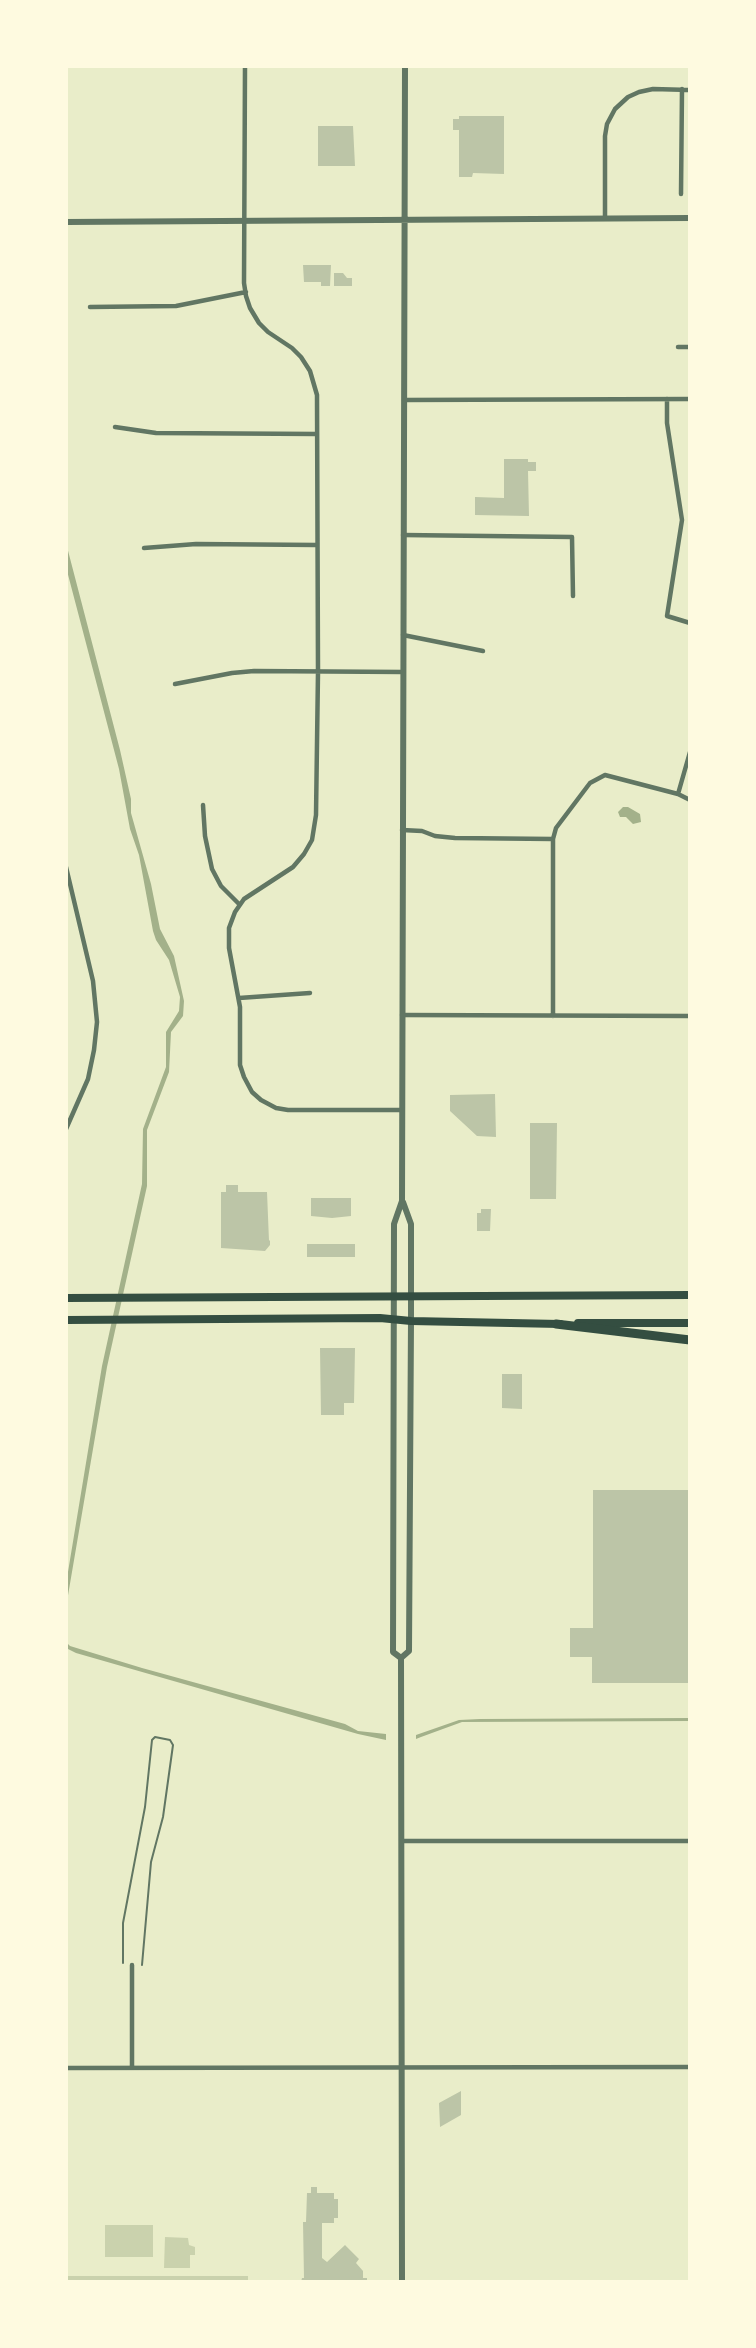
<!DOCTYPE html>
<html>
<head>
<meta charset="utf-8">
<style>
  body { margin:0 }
  #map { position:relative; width:756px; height:2348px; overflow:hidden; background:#e9edc9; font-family:"PT Sans",sans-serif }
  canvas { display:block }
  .frame { position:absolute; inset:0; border:68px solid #fefae0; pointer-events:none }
</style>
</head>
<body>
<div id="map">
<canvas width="756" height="2348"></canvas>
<div class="frame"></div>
</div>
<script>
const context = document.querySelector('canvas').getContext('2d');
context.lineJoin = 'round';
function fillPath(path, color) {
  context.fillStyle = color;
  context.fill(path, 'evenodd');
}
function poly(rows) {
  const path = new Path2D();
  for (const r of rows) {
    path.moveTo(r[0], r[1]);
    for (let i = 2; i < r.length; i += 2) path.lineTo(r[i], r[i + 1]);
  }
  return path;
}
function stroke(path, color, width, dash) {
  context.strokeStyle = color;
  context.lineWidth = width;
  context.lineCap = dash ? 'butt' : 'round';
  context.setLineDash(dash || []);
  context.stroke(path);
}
const green = poly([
  [105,2225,153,2225,153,2257,105,2257],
  [165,2237,188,2238,189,2245,195,2247,195,2255,190,2255,190,2268,164,2268],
  [66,2276,248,2276,248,2282,66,2282]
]);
const water = poly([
  [66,543,120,750,131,799,131,813,151,884,160,929,174,956,184,1001,183,1016,171,1032,169,1072,147,1130,147,1186,107,1367,66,1607,66,1584,102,1366,142,1184,143,1129,166,1067,166,1032,179,1011,180,997,169,960,156,940,153,931,139,855,130,829,119,769,66,567],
  [623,807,628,807,640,814,641,822,633,824,626,817,620,817,618,812],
  [66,1642,70,1646,142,1668,345,1724,358,1731,386,1734,386,1740,358,1734,76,1653,66,1648],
  [690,1718,690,1721,462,1722,421,1737,416,1739,416,1735,459,1720,480,1719]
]);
const building = poly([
  [459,116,504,116,504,174,473,173,472,177,459,177,459,130,453,130,453,119,459,119],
  [318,126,353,126,355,166,318,166],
  [303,265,331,265,330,286,321,286,321,282,304,282],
  [334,273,343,273,347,278,352,278,352,286,334,286],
  [504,459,528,459,528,462,536,462,536,471,528,471,529,516,475,515,475,497,504,498],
  [495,1094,496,1137,477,1136,450,1111,450,1095],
  [530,1123,557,1123,556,1199,530,1199],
  [226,1185,238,1185,238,1192,267,1192,269,1241,270,1240,270,1245,265,1251,221,1248,221,1192,226,1192],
  [311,1198,351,1198,351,1216,332,1218,311,1216],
  [481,1209,491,1209,490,1231,477,1231,477,1213,481,1213],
  [307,1244,355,1244,355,1257,307,1257],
  [320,1348,355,1348,354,1403,344,1403,344,1415,321,1415],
  [502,1374,522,1374,522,1409,502,1408],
  [593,1490,690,1490,690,1683,592,1683,592,1657,570,1657,570,1628,593,1628],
  [461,2091,461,2115,440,2127,439,2103],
  [311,2187,317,2187,317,2193,334,2193,334,2199,338,2199,338,2218,334,2218,334,2223,322,2223,322,2258,327,2262,345,2245,359,2259,356,2263,363,2271,363,2278,367,2278,367,2282,301,2282,302,2278,304,2278,303,2222,306,2222,307,2193,311,2193]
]);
const service = poly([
  [123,1963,123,1923,145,1807,152,1740,155,1737,170,1740,173,1745,163,1817,151,1862,142,1965]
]);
const minor = poly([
  [245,66,244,283,246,296,250,308,259,323,268,332,292,348,301,357,310,371,317,395,318,672,316,815,312,840,304,854,293,867,244,899,235,912,229,928,229,948,240,1007,240,1065,244,1077,252,1092,261,1100,276,1108,288,1110,402,1110],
  [681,194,682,89],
  [605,218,605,136,607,124,615,109,628,97,639,92,653,89,690,90],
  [90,307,176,306,246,292],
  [678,347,690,347],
  [667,399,667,423,682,520,667,616,690,623],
  [404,400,690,399],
  [115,427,156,433,317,434],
  [403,535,572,537,573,596],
  [144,548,196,544,317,545],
  [403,635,483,651],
  [175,684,232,673,254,671,403,672],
  [678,794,690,800],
  [203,805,205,836,212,869,221,886,240,905],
  [402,830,422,831,435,836,455,838,553,839,556,828,590,783,605,775,678,794,690,752],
  [553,839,553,1016],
  [66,867,93,981,97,1022,94,1050,88,1079,66,1129],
  [239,998,310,993],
  [402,1015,690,1016],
  [403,1841,690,1841],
  [132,2067,132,1965],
  [66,2068,690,2067]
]);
const tertiary = poly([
  [66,222,690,218],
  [401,1658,393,1652,394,1224,402,1201,405,66],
  [401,1658,402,2282],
  [401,1658,409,1651,411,1321,411,1224,403,1202]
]);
const primary = poly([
  [66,1298,690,1295],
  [66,1320,380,1318,411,1321,560,1324],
  [578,1323,690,1323]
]);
const motorway = poly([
  [556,1324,690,1340]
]);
fillPath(green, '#cad2ad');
fillPath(water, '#a3b18a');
fillPath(building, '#bcc5a7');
stroke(service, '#617663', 2);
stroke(minor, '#617663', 4.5);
stroke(tertiary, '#617663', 6);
stroke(primary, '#344e41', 8);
stroke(motorway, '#344e41', 9);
</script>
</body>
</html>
